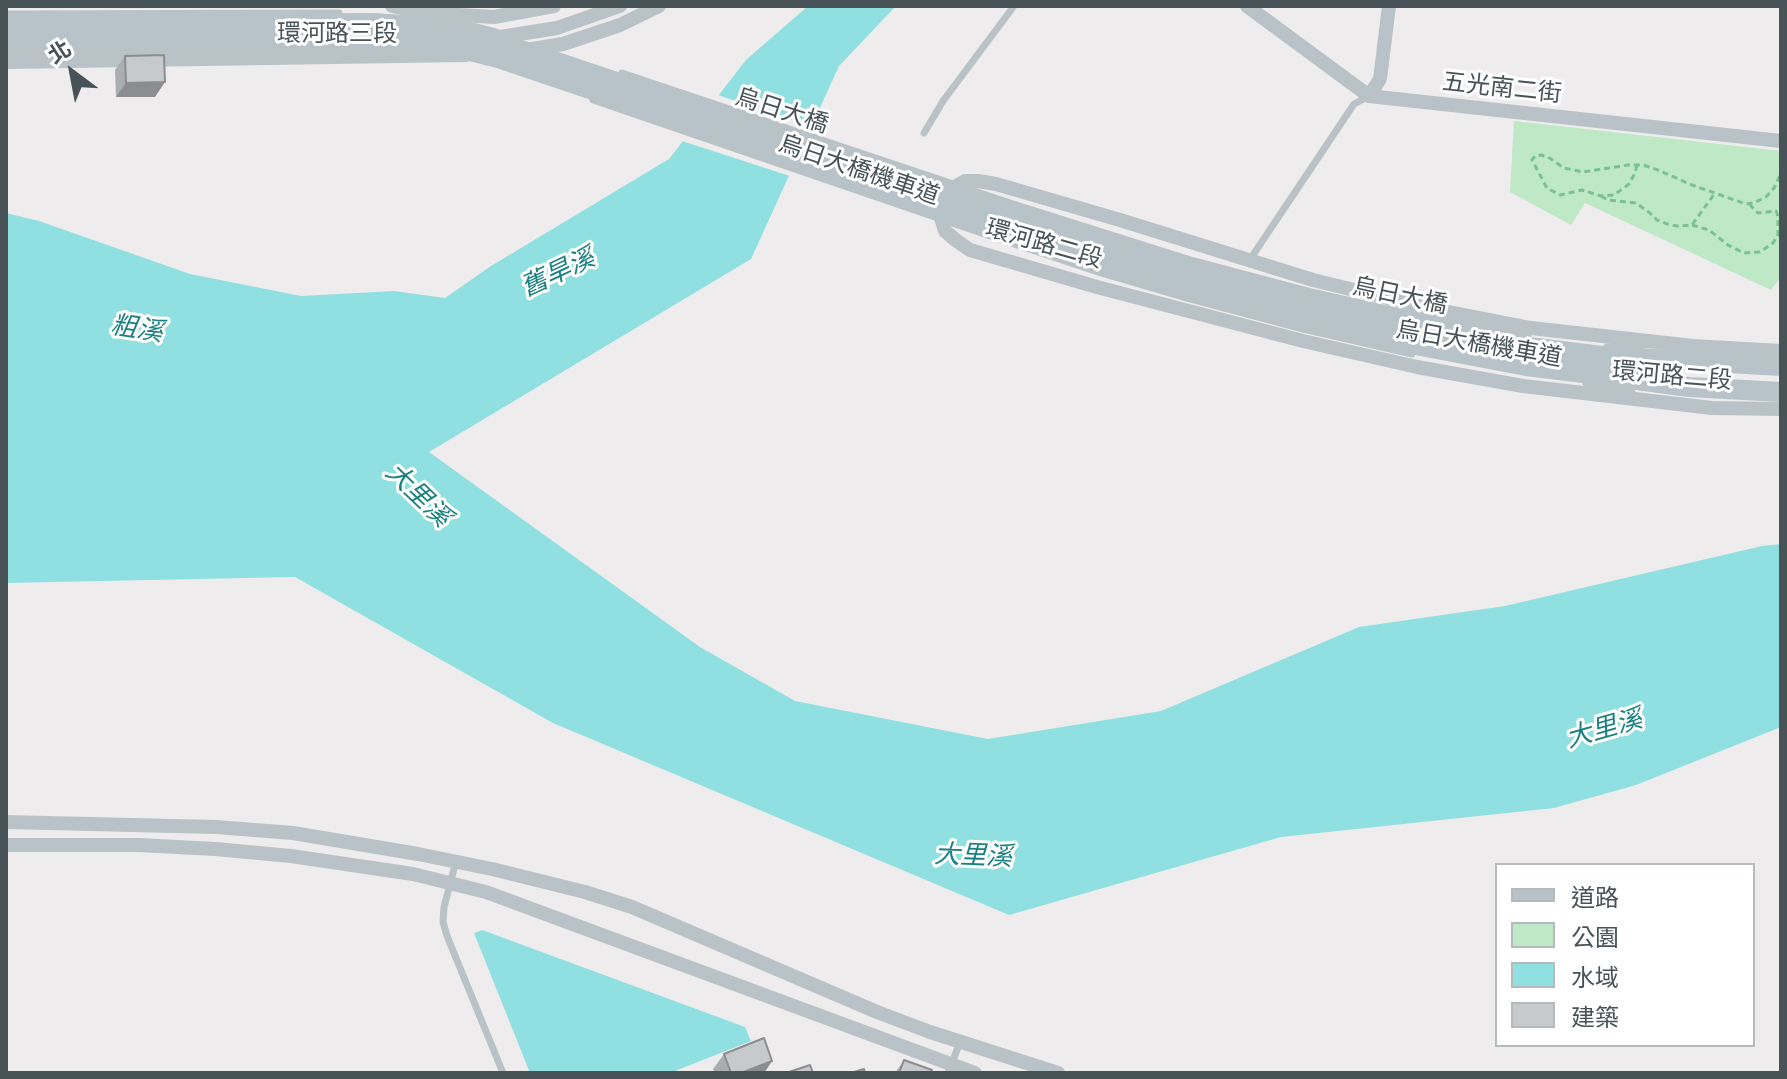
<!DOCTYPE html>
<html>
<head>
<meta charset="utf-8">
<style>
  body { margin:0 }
  #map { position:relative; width:1787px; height:1079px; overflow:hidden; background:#efeced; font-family:Inter,"Noto Sans TC",sans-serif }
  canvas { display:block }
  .frame { position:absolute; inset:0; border:8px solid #475357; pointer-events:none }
  .legend { position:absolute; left:1495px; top:863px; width:260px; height:184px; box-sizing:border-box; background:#fff; border:2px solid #b5babc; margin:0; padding:10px 14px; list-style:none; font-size:24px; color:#475357 }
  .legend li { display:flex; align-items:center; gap:16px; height:40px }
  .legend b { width:40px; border:2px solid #b5babc }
  .north { position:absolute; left:32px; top:32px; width:80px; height:80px; -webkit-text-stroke:6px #fff; paint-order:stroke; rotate:328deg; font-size:22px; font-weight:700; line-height:32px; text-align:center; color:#475357 }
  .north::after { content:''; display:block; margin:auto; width:28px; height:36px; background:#475357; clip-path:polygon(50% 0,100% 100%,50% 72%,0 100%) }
</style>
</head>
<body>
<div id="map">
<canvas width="1787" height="1079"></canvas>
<div class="frame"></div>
<ul class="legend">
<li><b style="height:10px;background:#b7c3c9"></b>道路</li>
<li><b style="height:22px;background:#bee8c6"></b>公園</li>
<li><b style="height:22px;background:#90e0e1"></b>水域</li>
<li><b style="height:22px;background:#c7cacd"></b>建築</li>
</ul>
<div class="north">北</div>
</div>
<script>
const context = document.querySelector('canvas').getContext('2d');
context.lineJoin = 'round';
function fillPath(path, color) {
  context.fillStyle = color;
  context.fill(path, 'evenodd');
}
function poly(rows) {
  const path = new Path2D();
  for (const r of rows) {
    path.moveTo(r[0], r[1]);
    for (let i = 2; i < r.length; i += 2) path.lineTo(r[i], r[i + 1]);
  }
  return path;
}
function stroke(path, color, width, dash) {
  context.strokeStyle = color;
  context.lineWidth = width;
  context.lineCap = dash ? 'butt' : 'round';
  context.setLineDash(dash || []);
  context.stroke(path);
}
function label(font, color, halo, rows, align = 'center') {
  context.font = font + ' Inter,"Noto Sans TC",sans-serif';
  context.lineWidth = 6;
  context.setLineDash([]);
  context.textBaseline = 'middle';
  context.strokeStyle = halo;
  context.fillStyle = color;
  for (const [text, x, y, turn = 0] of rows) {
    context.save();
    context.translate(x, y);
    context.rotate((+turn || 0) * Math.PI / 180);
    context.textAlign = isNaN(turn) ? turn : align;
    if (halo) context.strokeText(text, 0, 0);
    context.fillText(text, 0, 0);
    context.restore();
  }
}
const green = poly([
  [1514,121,1781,151,1781,277,1771,290,1585,203,1571,225,1510,192]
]);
const water = poly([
  [808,6,896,6,839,66,751,259,429,452,700,647,795,701,988,739,1161,711,1359,627,1505,606,1762,546,1781,544,1781,727,1636,785,1554,808,1281,837,1009,915,553,723,295,577,6,583,6,213,39,221,190,274,301,296,394,291,445,298,491,266,669,159,746,60],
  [482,930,745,1027,751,1041,670,1073,530,1073,474,933]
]);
const pier = poly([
  [715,94,815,128,793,177,679,140]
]);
const path = poly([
  [1637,165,1635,173,1629,184,1614,195,1601,196,1582,190,1560,195,1547,188,1532,160,1535,156,1541,155,1548,157,1564,168,1583,172,1628,165,1643,165,1658,170,1692,185,1746,204,1753,203,1766,197,1774,188,1781,173],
  [1601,196,1608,200,1636,203,1650,213,1657,220,1670,225,1678,226,1692,225,1715,193],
  [1692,225,1709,230,1728,245,1744,253,1760,252,1773,243,1778,235,1778,216,1776,211,1758,213,1750,205]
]);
const lane = poly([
  [6,14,339,13],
  [924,133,943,101,1014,6],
  [1007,202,1194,261,1311,292,1427,318,1528,337],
  [996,238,1101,273,1183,297,1303,329,1412,354],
  [1249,261,1354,104,1369,96],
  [1607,347,1643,346],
  [1586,383,1632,393],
  [456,861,444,907,443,922,447,936,503,1073],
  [948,1073,960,1042]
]);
const street = poly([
  [392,6,425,13,494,17,554,6],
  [1247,6,1369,96,1781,141],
  [494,38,557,28,620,6],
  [526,50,563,44,620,25,659,6],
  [6,62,466,55],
  [1369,96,1380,79,1389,6],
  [1781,351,1693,346,1531,328,1428,308,1313,280,1120,220,996,184,978,181,965,181,951,189,942,203,941,218,945,231,957,241,970,250,1097,287,1303,341,1417,367,1523,386,1712,408,1781,409],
  [6,822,216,827,293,833,418,854,492,869,585,892,632,907,877,1012,930,1032,1058,1073],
  [6,845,139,845,215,849,291,856,413,874,486,892,975,1073]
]);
const secondary = poly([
  [6,25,374,23],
  [6,40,373,38],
  [1004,212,1110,248,1192,272,1309,303,1424,329,1529,347,1602,356,1781,366],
  [999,227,1105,262,1187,287,1305,318,1421,346,1526,366,1600,375,1689,387,1781,392]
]);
const laneBridge = poly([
  [423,17,464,24,496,32],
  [6,52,373,48,432,53],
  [622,73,1007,202],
  [593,100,996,238]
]);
const secondaryBridge = poly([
  [374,23,416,26,458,33,503,44,1004,212],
  [373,38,415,40,459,48,498,58,999,227]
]);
const wall = poly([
  [125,56,155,97,116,97,115,70],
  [724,1054,772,1061,764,1073,715,1073,713,1069],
  [904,1060,931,1073,895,1073]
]);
const shadedWall = poly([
  [165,82,155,97,116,97,126,83],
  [772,1061,764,1073,741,1073]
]);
const building = poly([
  [164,55,165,82,126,83,125,56,164,55],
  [764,1038,772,1061,741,1073,731,1073,724,1054,764,1038],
  [904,1060,932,1070,931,1073,899,1073,904,1060],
  [810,1065,813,1073,786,1073,810,1065],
  [864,1069,865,1073,851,1073,864,1069]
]);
const streetNames = [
  ["環河路三段",337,34],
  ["五光南二街",1502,88,6],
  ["烏日大橋",782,111,18],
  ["烏日大橋機車道",859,170,19],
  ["環河路二段",1044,244,16],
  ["烏日大橋",1400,296,12],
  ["烏日大橋機車道",1479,344,10],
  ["環河路二段",1672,376,5]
];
const waterNames = [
  ["舊旱溪",558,273,-25],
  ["粗溪",137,329,9],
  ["大里溪",418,495,44],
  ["大里溪",1604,729,-16],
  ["大里溪",973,856,2]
];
fillPath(green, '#bee8c6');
fillPath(water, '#90e0e1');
fillPath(pier, '#efeced');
stroke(path, '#7bc291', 3, [6, 4]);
stroke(lane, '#b9c3c7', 7);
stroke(street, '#b9c3c7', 14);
stroke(secondary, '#b7c3c9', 20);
stroke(laneBridge, '#b9c3c7', 7);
stroke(secondaryBridge, '#b7c3c9', 20);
fillPath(wall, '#abaeb0');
fillPath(shadedWall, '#8b8d90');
fillPath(building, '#c7cacd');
stroke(building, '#8b8d90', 2);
label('24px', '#475357', '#fff', streetNames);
label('italic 26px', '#1a8081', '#fff', waterNames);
</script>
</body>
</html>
